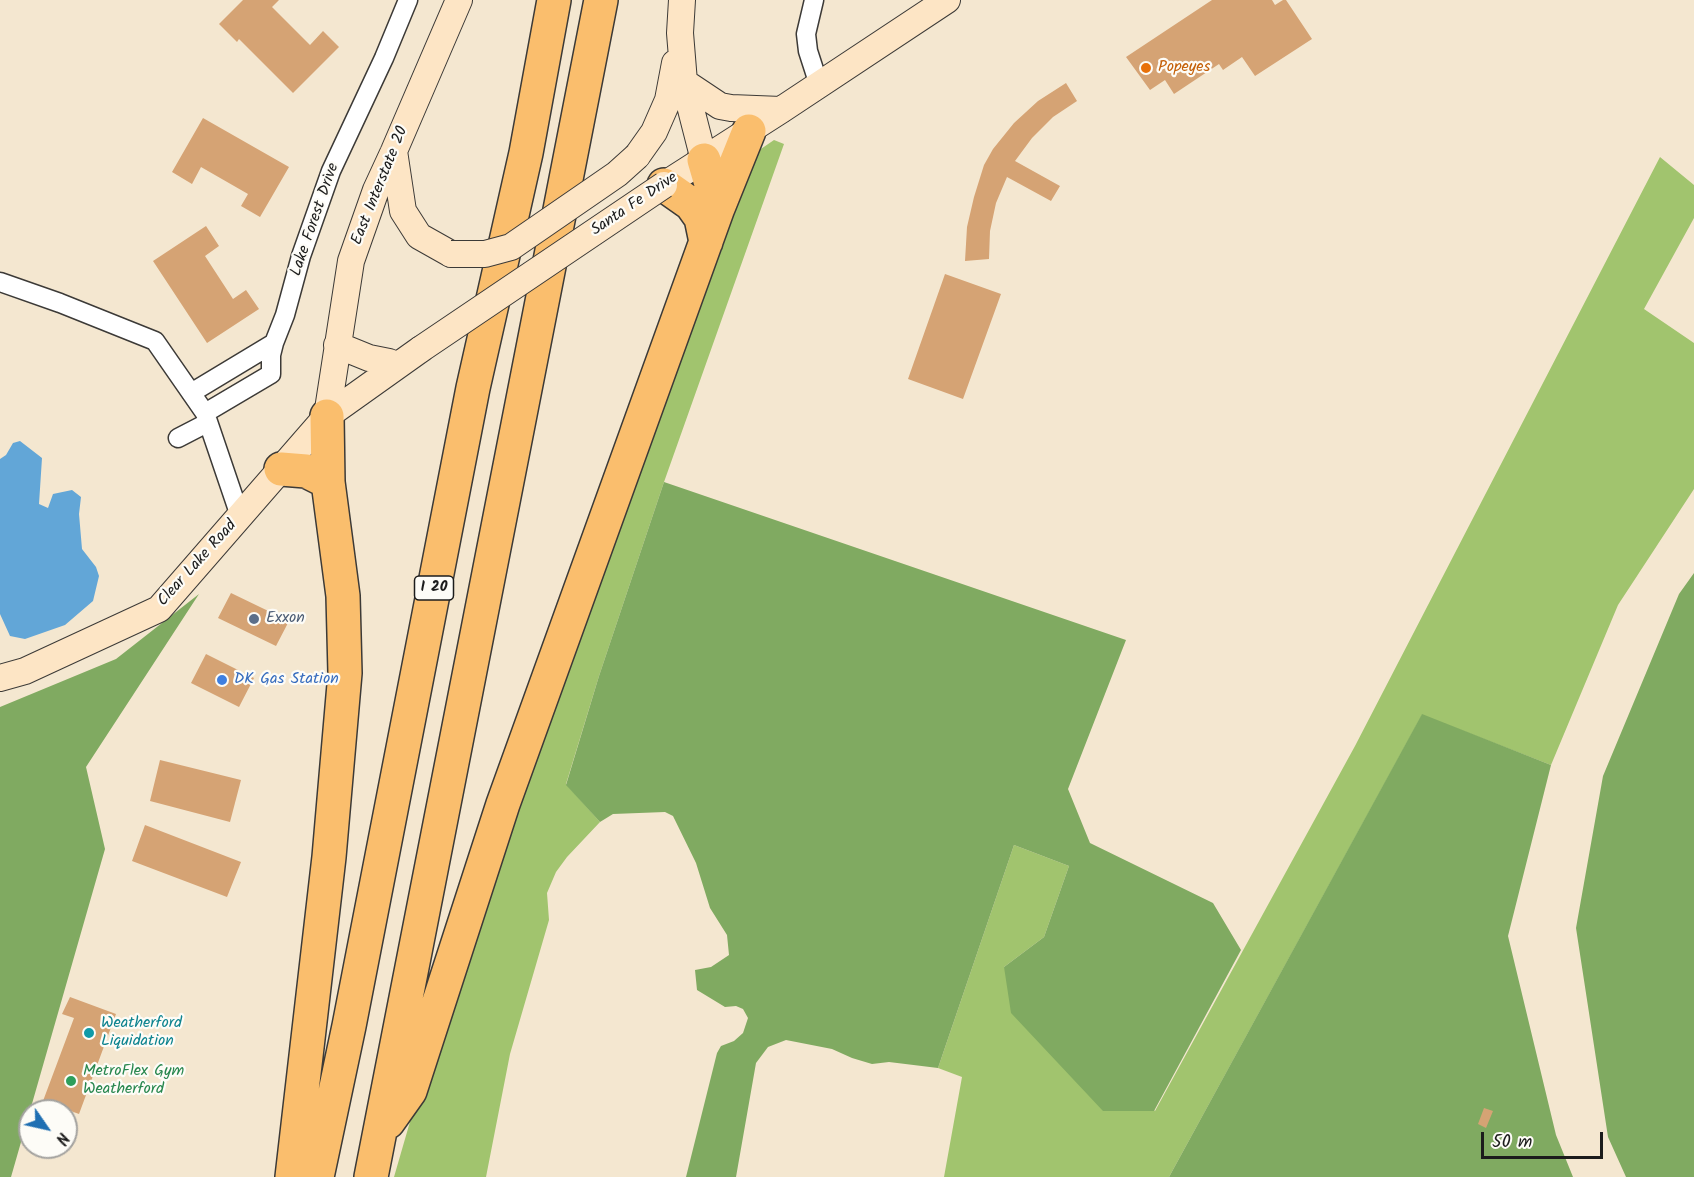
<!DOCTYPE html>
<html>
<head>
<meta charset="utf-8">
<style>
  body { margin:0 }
  #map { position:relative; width:1694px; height:1177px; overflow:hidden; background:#f4e7d0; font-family:Kalam,sans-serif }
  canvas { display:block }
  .north { position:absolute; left:18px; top:1099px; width:60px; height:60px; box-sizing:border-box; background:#fdfcf7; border:2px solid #a3a29f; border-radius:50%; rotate:124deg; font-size:16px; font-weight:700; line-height:24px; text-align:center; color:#1c1c1c }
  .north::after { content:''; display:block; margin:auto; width:21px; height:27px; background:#1f6fb2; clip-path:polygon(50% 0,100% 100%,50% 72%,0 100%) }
  .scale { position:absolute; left:1481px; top:1132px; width:122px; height:27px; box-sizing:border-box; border:3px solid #1c1c1c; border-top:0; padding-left:8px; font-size:18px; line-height:21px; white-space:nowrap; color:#1c1c1c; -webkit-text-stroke:4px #fdfcf7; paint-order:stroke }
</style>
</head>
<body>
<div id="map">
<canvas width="1694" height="1177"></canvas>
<div class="north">N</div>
<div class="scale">50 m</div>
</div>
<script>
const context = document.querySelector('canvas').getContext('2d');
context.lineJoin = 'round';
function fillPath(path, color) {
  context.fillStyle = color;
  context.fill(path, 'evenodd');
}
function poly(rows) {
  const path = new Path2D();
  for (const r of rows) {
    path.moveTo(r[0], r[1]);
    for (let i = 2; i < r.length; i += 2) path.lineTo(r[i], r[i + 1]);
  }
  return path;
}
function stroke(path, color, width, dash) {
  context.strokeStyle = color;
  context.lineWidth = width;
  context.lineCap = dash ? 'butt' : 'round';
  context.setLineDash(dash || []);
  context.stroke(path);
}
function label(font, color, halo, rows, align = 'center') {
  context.font = font + ' Kalam,sans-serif';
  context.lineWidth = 4.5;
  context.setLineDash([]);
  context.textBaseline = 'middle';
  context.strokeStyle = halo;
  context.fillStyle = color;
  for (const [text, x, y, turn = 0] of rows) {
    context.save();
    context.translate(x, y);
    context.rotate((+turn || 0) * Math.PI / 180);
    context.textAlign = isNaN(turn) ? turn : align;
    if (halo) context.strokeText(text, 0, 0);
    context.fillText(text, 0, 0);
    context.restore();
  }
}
const green = poly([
  [774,140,784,144,664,482,599,676,566,784,600,822,567,857,556,872,547,893,549,920,510,1054,486,1177,394,1177,416,1101,522,789,755,153],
  [1660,157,1694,185,1694,218,1644,309,1694,343,1694,489,1618,605,1551,765,1422,715,1169,1177,944,1177,962,1077,938,1068,1014,845,1069,866,1044,937,1004,967,1155,1111,1355,746]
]);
const forest = poly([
  [664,482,1126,640,1068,789,1090,843,1213,903,1241,950,1154,1111,1103,1111,1011,1013,1004,967,1044,937,1069,866,1014,845,938,1068,889,1062,872,1064,852,1058,832,1049,786,1040,768,1047,756,1063,736,1177,686,1177,717,1053,721,1046,734,1041,743,1033,748,1018,743,1009,736,1006,725,1007,697,990,695,970,711,967,729,955,727,935,710,908,696,863,673,816,665,812,613,814,600,822,566,785,599,676],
  [1694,573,1694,1177,1626,1177,1608,1137,1576,928,1603,776,1679,594],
  [199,594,86,767,105,849,11,1177,0,1177,0,707,116,659],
  [1422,714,1551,765,1508,936,1556,1135,1573,1177,1169,1177]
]);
const water = poly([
  [20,441,42,458,39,504,48,508,53,494,72,490,81,497,79,514,82,549,96,567,99,576,93,601,65,625,25,639,10,636,0,614,0,459,6,455,13,443]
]);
const building = poly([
  [243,0,279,0,272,7,310,45,323,31,339,47,293,93,239,39,237,42,219,24],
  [1212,0,1272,0,1275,5,1283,0,1286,0,1312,39,1255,76,1242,57,1223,70,1219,64,1174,94,1165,80,1150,90,1126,57],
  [1066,83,1077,101,1053,117,1032,138,1015,161,1060,186,1051,201,1007,177,996,203,990,231,989,259,965,261,967,227,974,197,984,165,993,149,1014,123,1038,101],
  [203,118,289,167,260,217,241,206,248,194,201,167,192,184,172,172],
  [206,226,219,246,205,256,233,299,246,290,259,309,207,343,153,261],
  [945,274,1001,294,963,399,908,379],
  [231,593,289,621,276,646,218,618],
  [206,654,254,678,239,707,191,683],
  [160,760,241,780,230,822,150,801],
  [145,825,241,862,227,897,132,861],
  [70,997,116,1014,79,1114,43,1101,74,1018,62,1014],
  [1484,1108,1493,1111,1486,1128,1478,1124]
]);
const street = poly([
  [814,0,806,34,808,51,819,85],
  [0,282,60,303,155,341,205,413,240,516],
  [191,393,274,343],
  [205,413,271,374,271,355,274,343,285,315,301,256,331,171,384,58,408,0],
  [178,438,207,423]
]);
const secondary = poly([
  [682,0,680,33,684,82,704,160],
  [684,82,720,106,731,108,781,110],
  [394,151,403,211,419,236,451,254],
  [637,156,654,132,668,100,675,63],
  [664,185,781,110,947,0],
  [337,345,369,358,389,362,397,365],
  [327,416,351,261,376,190,394,151,459,0],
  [0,678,25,671,159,609,327,416,421,349]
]);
const highway = poly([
  [704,160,718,208],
  [664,185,691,204,701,218,706,242],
  [281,469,306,471,328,482],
  [388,1122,410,1091,503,804,718,208,749,131],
  [292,1177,329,857,345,673,343,596,328,482,327,416],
  [317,1177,349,1026,473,388,526,153,554,0],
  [371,1177,601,0]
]);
const secondaryBridge = poly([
  [451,254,485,254,511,247,617,174,637,156],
  [421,349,664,185]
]);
const markers = [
  [1146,68,6,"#e8710a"],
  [254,619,6,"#5c6f8a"],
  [222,680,6,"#3f7fe0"],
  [89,1033,6,"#0f9aa8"],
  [71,1081,6,"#2e9e5b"]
];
const shields = [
  [434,588,39]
];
const shieldNames = [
  ["I 20",434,588]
];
const foodNames = [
  ["Popeyes",1158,68]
];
const streetNames = [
  ["East Interstate 20",381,186,-68],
  ["Santa Fe Drive",635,205,-34],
  ["Lake Forest Drive",316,220,-71],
  ["Clear Lake Road",198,564,-48]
];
const serviceNames = [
  ["Exxon",266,619]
];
const shopNames = [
  ["DK Gas Station",234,680]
];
const cultureNames = [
  ["Weatherford",101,1024],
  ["Liquidation",101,1042]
];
const leisureNames = [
  ["MetroFlex Gym",83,1072],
  ["Weatherford",83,1090]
];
fillPath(green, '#a1c46e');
fillPath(forest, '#80aa61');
fillPath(water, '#62a6d7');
fillPath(building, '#d5a374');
stroke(street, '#3c3a37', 21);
stroke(secondary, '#3c3a37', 28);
stroke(highway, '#3c3a37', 36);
stroke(street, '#fff', 18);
stroke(secondary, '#fde5c5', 26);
stroke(highway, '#fabe6d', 33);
stroke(secondaryBridge, '#3c3a37', 28, []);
stroke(secondaryBridge, '#fde5c5', 26);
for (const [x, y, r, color] of markers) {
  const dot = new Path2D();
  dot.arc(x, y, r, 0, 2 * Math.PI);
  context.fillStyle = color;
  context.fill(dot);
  stroke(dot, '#fdfcf7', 2);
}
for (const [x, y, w] of shields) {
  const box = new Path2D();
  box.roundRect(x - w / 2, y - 12, w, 24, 4.5);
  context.fillStyle = '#fdfcf7';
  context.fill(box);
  stroke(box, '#1c1c1c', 1.5);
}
label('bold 15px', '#1c1c1c', null, shieldNames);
label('16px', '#c56008', '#fdfcf7', foodNames, 'left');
label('16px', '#1c1c1c', '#fdfcf7', streetNames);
label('16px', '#4e5e75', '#fdfcf7', serviceNames, 'left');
label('16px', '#366cbe', '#fdfcf7', shopNames, 'left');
label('16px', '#0d838f', '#fdfcf7', cultureNames, 'left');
label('16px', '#27864d', '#fdfcf7', leisureNames, 'left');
</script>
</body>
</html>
